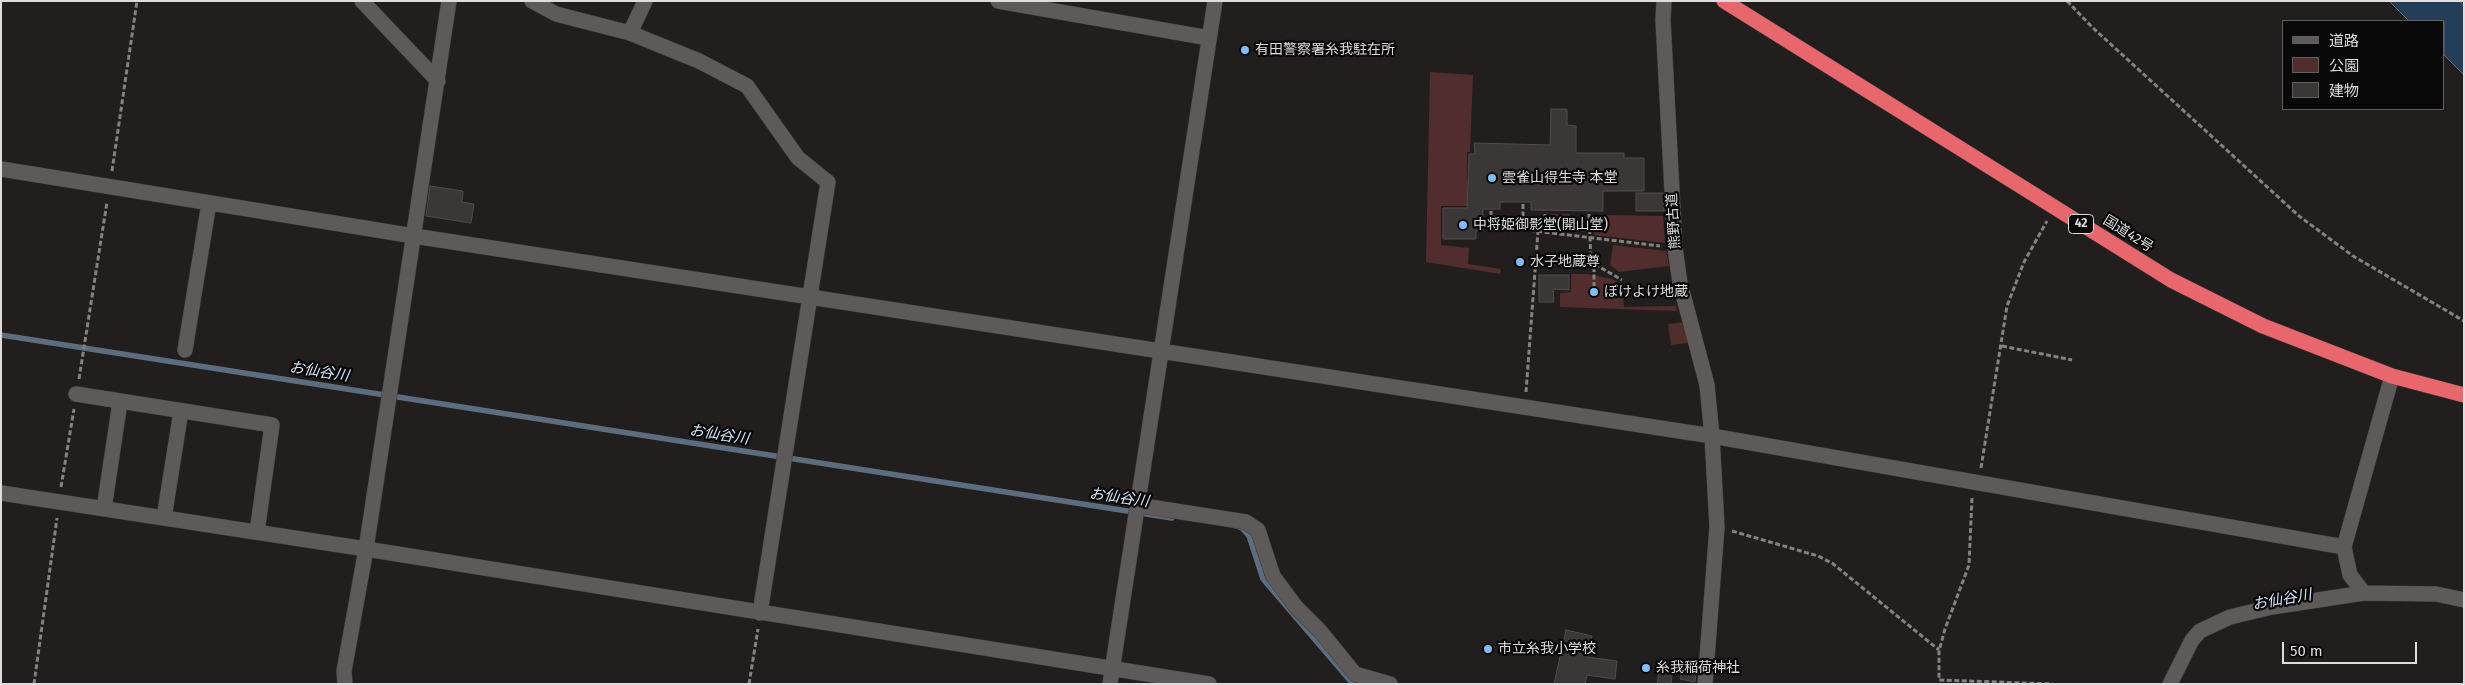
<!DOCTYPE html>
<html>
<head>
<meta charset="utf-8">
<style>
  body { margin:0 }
  #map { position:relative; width:2465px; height:685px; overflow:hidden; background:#221e1e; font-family:"Fira Sans","Noto Sans JP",sans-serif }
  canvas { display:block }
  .frame { position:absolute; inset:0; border:2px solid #dedcdc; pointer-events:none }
  .legend { position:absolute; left:2282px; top:20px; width:162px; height:90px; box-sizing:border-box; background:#0a0909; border:1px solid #5f5d5d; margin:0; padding:6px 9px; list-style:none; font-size:15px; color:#dedcdc }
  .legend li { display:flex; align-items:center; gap:10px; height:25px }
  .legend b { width:25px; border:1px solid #5f5d5d }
  .scale { position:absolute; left:2282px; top:642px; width:135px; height:22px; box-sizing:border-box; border:2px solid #dedcdc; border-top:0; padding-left:6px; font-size:15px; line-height:18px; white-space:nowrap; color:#dedcdc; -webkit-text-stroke:4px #0a0909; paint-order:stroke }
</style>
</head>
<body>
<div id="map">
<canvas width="2465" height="685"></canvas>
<div class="frame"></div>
<ul class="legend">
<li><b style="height:6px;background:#5e5a5a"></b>道路</li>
<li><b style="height:14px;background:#512d2e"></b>公園</li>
<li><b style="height:14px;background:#3b3737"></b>建物</li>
</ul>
<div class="scale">50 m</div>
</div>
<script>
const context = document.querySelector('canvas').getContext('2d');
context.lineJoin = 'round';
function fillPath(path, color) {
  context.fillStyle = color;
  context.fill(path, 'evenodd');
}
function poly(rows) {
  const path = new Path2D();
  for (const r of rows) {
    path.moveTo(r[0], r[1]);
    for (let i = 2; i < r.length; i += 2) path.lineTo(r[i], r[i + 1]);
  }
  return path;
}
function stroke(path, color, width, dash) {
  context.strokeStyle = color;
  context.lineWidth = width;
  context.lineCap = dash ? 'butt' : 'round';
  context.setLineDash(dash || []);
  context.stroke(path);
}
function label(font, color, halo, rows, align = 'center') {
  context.font = font + ' "Fira Sans","Noto Sans JP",sans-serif';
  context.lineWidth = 4.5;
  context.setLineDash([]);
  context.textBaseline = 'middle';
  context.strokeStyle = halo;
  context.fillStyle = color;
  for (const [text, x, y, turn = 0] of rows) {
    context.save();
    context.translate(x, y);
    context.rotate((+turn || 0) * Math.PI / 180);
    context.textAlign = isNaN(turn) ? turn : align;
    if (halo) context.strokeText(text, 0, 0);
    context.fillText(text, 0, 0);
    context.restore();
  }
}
const green = poly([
  [1430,72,1473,75,1470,152,1467,152,1467,206,1441,206,1441,245,1469,248,1468,264,1501,269,1500,274,1426,262],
  [1551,214,1570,214,1570,219,1585,220,1585,232,1550,229],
  [1606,215,1663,216,1665,243,1594,235,1594,225,1605,225],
  [1613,245,1666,251,1669,266,1619,272,1610,265],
  [1571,274,1588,274,1612,279,1622,284,1624,307,1676,306,1677,311,1560,307,1560,293,1571,292],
  [1686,322,1688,343,1671,345,1668,324]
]);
const water = poly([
  [2389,1,2460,1,2464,6,2464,75,2444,55,2444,21,2409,21,2389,1]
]);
const stream = poly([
  [1,335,1172,518],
  [1236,526,1242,528,1249,536,1263,579,1353,684]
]);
const building = poly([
  [1551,109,1567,109,1567,125,1576,126,1576,153,1624,153,1624,158,1644,158,1644,191,1603,191,1603,211,1531,210,1531,202,1500,202,1500,209,1483,209,1483,231,1476,231,1476,239,1443,239,1443,208,1467,208,1469,154,1475,154,1474,143,1550,145,1551,109],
  [430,186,463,191,462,202,474,204,471,223,426,216,430,186],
  [1636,193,1663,193,1664,211,1636,211,1636,193],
  [1539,275,1569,275,1569,290,1553,289,1554,302,1539,302,1539,275],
  [1566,630,1592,636,1587,657,1617,661,1615,679,1587,675,1585,684,1554,684,1566,630],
  [1682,663,1697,665,1695,682,1680,679,1682,663],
  [1660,666,1673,668,1671,684,1657,684,1660,666]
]);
const path = poly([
  [2067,1,2093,28,2299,216,2353,256,2464,321],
  [112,171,137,1],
  [1523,204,1523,229],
  [1491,211,1491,226],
  [1589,214,1591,262,1622,280],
  [1485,225,1660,246],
  [1545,232,1545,214],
  [1594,287,1594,264],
  [2002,346,2072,360],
  [79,379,107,202],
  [1526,392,1538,231],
  [1981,468,2007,306,2024,262,2047,221],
  [61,487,74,409],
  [1972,498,1969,565,1945,629,1939,651,1939,680,2053,684],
  [1732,531,1818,556,1832,563,1939,650],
  [34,684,57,518],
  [749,684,758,629]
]);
const minor = poly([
  [362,1,438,81],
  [532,1,556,14,630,33,699,61,747,86,798,158,828,182,760,613],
  [998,1,1209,38],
  [1664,1,1663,20,1675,248,1680,283,1707,385,1712,436,1717,527,1705,684],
  [630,33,645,1],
  [1,169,414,236,1712,436,2344,547],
  [185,350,209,203],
  [76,394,272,425,257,532],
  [1,493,366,549,1209,684],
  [1137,505,1246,522,1258,530,1273,576,1296,607,1320,631,1355,674,1390,684],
  [104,509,120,402],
  [164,518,181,411],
  [2364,593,2350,575,2344,547,2392,376],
  [345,684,344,671,366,549,449,1],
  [1110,684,1215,1],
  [2170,684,2192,640,2200,631,2230,617,2272,607,2364,593,2436,594,2464,600]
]);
const highway = poly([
  [1724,1,2171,280,2263,326,2392,376,2464,395]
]);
const markers = [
  [1245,50,5,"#81bdfa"],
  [1492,178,5,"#81bdfa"],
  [1463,225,5,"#81bdfa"],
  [1520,262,5,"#81bdfa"],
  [1594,292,5,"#81bdfa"],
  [1488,649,5,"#81bdfa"],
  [1646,668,5,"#81bdfa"]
];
const shields = [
  [2081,224,25]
];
const shieldNames = [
  ["42",2081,224]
];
const poiNames = [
  ["有田警察署糸我駐在所",1255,50],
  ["雲雀山得生寺 本堂",1502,178],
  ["中将姫御影堂(開山堂)",1473,225],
  ["水子地蔵尊",1530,262],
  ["ぼけよけ地蔵",1604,292],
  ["市立糸我小学校",1498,649],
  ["糸我稲荷神社",1656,668]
];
const streetNames = [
  ["熊野古道",1674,221,-94],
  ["国道42号",2128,234,32]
];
const waterNames = [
  ["お仙谷川",319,372,9],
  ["お仙谷川",719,435,9],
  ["お仙谷川",1119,498,8],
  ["お仙谷川",2282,600,-10]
];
fillPath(green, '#512d2e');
fillPath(water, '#253e57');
stroke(water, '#5c6d7f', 1);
stroke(stream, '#5c6d7f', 5.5);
fillPath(building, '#3b3737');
stroke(building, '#514d4d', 1);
stroke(minor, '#3e3b3b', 16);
stroke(highway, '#3e3b3b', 16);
stroke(path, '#848181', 3, [5, 2.5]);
stroke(minor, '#5e5a5a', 15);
stroke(highway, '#e7676d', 15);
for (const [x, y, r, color] of markers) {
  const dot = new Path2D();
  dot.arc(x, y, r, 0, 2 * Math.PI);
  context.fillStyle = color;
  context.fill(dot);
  stroke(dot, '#0a0909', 2);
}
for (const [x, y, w] of shields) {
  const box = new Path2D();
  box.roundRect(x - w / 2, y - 9.5, w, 19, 4);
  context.fillStyle = '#0a0909';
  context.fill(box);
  stroke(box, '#dedcdc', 1);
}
label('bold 12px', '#dedcdc', null, shieldNames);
label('14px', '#dedcdc', '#0a0909', poiNames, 'left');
label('14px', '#dedcdc', '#0a0909', streetNames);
label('italic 15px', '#d2e4f8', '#0a0909', waterNames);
</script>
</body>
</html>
